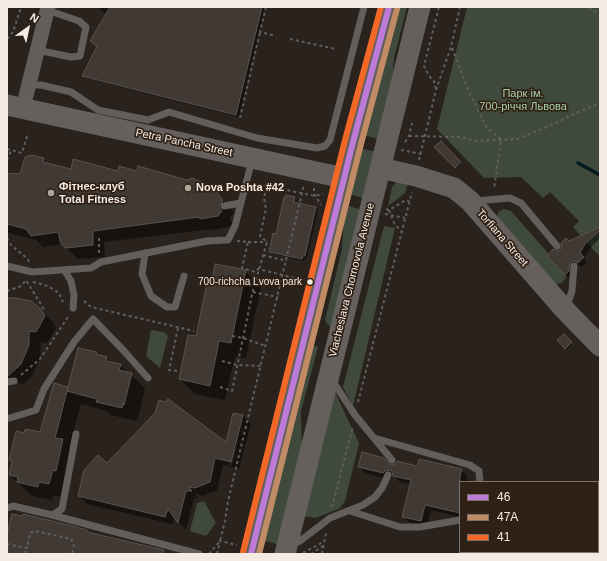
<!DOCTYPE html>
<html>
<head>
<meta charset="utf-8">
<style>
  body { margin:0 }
  #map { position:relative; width:607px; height:561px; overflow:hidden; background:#2a221c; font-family:Arial,sans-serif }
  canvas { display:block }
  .frame { position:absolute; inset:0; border:8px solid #f5ebe3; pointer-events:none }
  .legend { position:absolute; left:459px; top:481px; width:140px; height:72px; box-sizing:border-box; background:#302116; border:1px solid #7f7268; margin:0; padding:5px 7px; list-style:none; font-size:12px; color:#f5ebe3 }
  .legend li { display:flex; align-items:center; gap:8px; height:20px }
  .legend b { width:20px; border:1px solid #7f7268 }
  .north { position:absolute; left:8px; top:8px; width:40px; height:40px; -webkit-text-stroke:3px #302116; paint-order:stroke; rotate:33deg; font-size:11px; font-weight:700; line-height:16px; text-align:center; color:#f5ebe3 }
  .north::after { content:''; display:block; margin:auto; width:14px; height:18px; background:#f5ebe3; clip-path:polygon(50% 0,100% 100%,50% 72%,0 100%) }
</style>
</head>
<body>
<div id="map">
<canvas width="607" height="561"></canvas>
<div class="frame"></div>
<ul class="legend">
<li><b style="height:5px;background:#bd7bd9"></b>46</li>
<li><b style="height:5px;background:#c18c65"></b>47А</li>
<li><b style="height:5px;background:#f36827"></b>41</li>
</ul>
<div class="north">N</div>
</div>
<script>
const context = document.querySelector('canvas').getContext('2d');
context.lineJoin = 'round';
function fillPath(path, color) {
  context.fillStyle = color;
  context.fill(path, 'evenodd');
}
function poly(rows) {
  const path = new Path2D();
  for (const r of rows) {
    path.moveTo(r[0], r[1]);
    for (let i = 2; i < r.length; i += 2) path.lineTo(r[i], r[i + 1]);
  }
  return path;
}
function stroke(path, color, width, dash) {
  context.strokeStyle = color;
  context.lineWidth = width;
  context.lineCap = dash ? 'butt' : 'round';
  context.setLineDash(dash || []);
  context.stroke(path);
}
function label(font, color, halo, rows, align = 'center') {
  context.font = font + ' Arial,sans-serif';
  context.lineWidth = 3.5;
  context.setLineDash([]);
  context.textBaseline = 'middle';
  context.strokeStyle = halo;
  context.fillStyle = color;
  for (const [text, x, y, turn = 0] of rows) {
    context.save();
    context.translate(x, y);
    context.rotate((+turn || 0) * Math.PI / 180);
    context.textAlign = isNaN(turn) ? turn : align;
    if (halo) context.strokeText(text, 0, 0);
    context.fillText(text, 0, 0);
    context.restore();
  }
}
const green = poly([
  [398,7,407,7,394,58,391,100,381,140,364,135],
  [467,7,600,7,600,257,573,227,579,221,550,192,543,198,521,177,484,178,437,129],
  [360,148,377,152,366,199,348,194],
  [409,179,405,193,388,206,392,187,398,180],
  [345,205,363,210,333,325,330,326,327,324,325,320,342,249],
  [504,209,511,211,564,271,566,278,562,283,555,284,497,219,498,212],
  [384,226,395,228,353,406,343,387],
  [151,330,164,332,168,336,160,368,146,356],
  [309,345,318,347,301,411,302,453,280,545,261,540],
  [333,388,359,443,345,501,340,508,316,518,301,516],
  [204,501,216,523,206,536,190,531,197,503]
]);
const shadow = poly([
  [99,7,265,7,239,117,86,78,83,75,98,46,107,14,101,10],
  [441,142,462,163,456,168,436,147],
  [43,159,49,165,72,170,118,172,216,193,228,205,234,213,231,216,230,220,233,223,229,227,213,230,211,229,104,242,105,257,78,259,62,244,43,247,36,240,7,232,7,173,21,175],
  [287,196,295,198,297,200,297,204,315,207,318,210,307,258,305,258,304,261,273,254,270,251,277,235],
  [600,228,600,238,590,248,584,258,587,262,582,267,579,265,574,267,570,278,548,256,561,250,568,242],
  [245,271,261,287,246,358,235,356,225,400,195,394,180,379,197,337,212,285],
  [7,302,41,310,53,322,56,328,47,343,41,342,40,357,38,363,32,376,23,384,7,380],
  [564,335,572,344,567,349,558,340],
  [96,353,98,356,107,358,112,363,120,365,145,388,138,418,137,418,136,421,111,415,107,411,81,404,69,448,76,454,69,484,63,497,53,495,52,500,32,496,10,475,13,462,10,460,25,434,40,434,54,385,69,388],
  [234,414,243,416,251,424,239,469,223,465,217,490,203,496,195,493,198,499,194,498,186,530,175,518,172,524,87,504,80,496,107,464,227,444],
  [233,449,236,449,231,467,229,466],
  [390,466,461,470,467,476,466,479,472,482,460,482,460,517,431,510,427,527,409,522,403,516,411,484,400,482,394,476,392,476,389,479,365,473,359,467],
  [87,530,89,534,165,551,167,554,7,554,7,542]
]);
const stream = poly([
  [578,163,600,175]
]);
const building = poly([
  [110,7,262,7,236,115,82,76,97,46,90,41,110,7],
  [441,141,461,162,455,168,434,147,441,141],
  [31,155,44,158,43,162,71,169,73,159,118,171,119,166,137,171,138,166,187,180,192,178,210,186,217,192,223,201,219,205,220,209,222,211,218,216,200,219,199,217,93,231,93,245,66,248,61,244,58,232,31,236,26,229,7,224,7,173,20,174,25,157,31,155],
  [286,195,295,197,294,202,316,207,305,256,303,256,302,259,269,252,273,233,276,234,284,197,286,197,286,195],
  [600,227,600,230,585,244,580,253,584,257,578,263,574,261,570,263,569,271,565,275,547,256,553,249,557,251,560,250,562,246,561,243,566,238,569,241,600,227],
  [215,264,246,270,231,343,219,341,210,386,179,379,188,335,196,336,207,283,211,284,215,264],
  [7,298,16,298,31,301,41,309,45,316,36,332,29,331,29,345,21,364,7,377,7,298],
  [564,334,572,342,565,349,557,340,564,334],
  [78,348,97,352,96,354,107,357,106,361,121,364,119,370,132,373,124,405,123,404,122,408,96,402,97,399,67,391,78,348],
  [54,383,68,387,55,438,63,439,56,471,53,470,49,484,39,482,38,487,17,482,18,477,9,475,12,461,9,460,16,431,24,433,25,429,40,432,54,383],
  [168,399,226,442,233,413,243,415,231,462,215,458,210,482,195,488,189,487,192,491,186,491,178,523,168,509,165,517,78,496,84,470,98,455,107,463,155,413,159,400,166,402,168,399],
  [362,452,384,458,391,465,395,464,397,461,417,466,419,459,462,469,460,476,460,513,425,505,421,521,402,517,411,480,393,476,392,472,390,470,385,471,383,473,358,467,362,452],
  [12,514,22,516,23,514,73,526,87,530,87,532,164,550,164,554,7,554,7,534,12,514]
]);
const path = poly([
  [266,7,260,32,276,36],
  [589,7,600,15],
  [7,39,13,32,21,7],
  [290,39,336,49],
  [452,48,469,92,487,128,501,139,494,189],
  [436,89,434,81,429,76,424,66,439,7],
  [240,118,260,32],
  [409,136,461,137,477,141,517,139,547,127,576,113,600,103],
  [405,142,409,136,412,123],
  [7,149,22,153,28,133],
  [401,150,421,154],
  [7,160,11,151],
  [419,160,436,90,451,47,460,7],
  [258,184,315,196,323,194],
  [314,188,314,194,321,205],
  [386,209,389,210,406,200,409,201],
  [389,210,394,223,401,231],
  [385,214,405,218],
  [7,238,11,245,28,259,29,262],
  [99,238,99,253],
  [237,241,248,242,242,268,255,272,258,269,303,280],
  [248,242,267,242],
  [263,255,287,261],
  [33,282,48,286,59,293,63,302],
  [7,291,21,286,26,280,45,311],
  [253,292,278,297],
  [84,301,91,307,194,331],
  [178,328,169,370,180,371],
  [232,336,243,338,266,346],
  [222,361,237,365,261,366],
  [21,375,40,359,68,317],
  [220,387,232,391,253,290,267,242,260,236,266,209,264,198,267,186],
  [358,402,412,192],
  [332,507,353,426],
  [7,544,27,548,30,533,35,531,71,539,74,544,72,554],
  [303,553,325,541],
  [25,554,27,548],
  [209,554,220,541,225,521,228,501,304,185],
  [217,554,220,541,237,545],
  [311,554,323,546],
  [322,554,326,533]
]);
const lane = poly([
  [37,50,71,57,80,56,86,27,79,21,47,10],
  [27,87,35,85,41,85,71,92,98,110,148,120,169,112,257,138,317,148,325,146,330,140,364,7],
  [475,201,510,198,521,203,557,246],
  [224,206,241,203],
  [145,253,142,274,151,296,167,307,175,307,184,276],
  [7,266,32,272,91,268,101,262,207,241,228,240,235,226,252,160],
  [65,271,71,281,74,295,73,308],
  [566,308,572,291,574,266],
  [332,380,355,415,392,460],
  [7,382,14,381],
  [7,418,10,418,36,410,44,389,74,342,93,319,124,351,148,378],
  [374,438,470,465,479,471,480,482],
  [7,508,13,506,52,515,62,509,76,434],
  [350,511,400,527,420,527,460,520],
  [52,515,199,554],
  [291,545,300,541,330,518,363,505,375,497,382,488,388,475]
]);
const street = poly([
  [23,108,48,7]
]);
const secondary = poly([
  [7,105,344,178],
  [380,168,416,176,454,188,470,201,565,310,600,346],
  [251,554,353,142,389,7],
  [285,554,420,7]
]);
const bus1 = poly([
  [251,554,353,142,389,7]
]);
const bus2 = poly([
  [259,554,361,144,397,9]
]);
const bus3 = poly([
  [243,552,345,140,381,7]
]);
const markers = [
  [188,188,4,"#aea59d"],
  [51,193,4,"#aea59d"],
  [310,282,3.5,"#f5ebe3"]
];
const busNames = [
  ["700-richcha Lvova park",302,282]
];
const parkNames = [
  ["Парк ім.",523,94],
  ["700-річчя Львова",523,107]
];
const streetNames = [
  ["Petra Pancha Street",184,143,12],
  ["Torfiana Street",502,238,49],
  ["Viacheslava Chornovola Avenue",352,280,-76]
];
const poiNames = [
  ["Фітнес-клуб",59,187],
  ["Total Fitness",59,200],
  ["Nova Poshta #42",196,188]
];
fillPath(green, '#3f4a3c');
fillPath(shadow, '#0007');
stroke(stream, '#041b1d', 3.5);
fillPath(building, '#413933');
stroke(building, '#5a524d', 1);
stroke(path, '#635e5c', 2, [3, 3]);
stroke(lane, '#615e5b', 7);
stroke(street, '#615e5b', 15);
stroke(secondary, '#65605d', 21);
stroke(bus1, '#bd7bd9', 6);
stroke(bus2, '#c18c65', 6);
stroke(bus3, '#f36827', 6);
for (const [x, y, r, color] of markers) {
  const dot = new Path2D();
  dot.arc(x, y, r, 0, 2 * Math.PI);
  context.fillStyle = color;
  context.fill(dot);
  stroke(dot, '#302116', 1.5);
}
label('10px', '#f5ebe3', '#302116', busNames, 'right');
label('11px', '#a9d1a6', '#302116', parkNames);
label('11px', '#f5ebe3', '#302116', streetNames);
label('bold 11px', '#f5ebe3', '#302116', poiNames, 'left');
</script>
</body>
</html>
